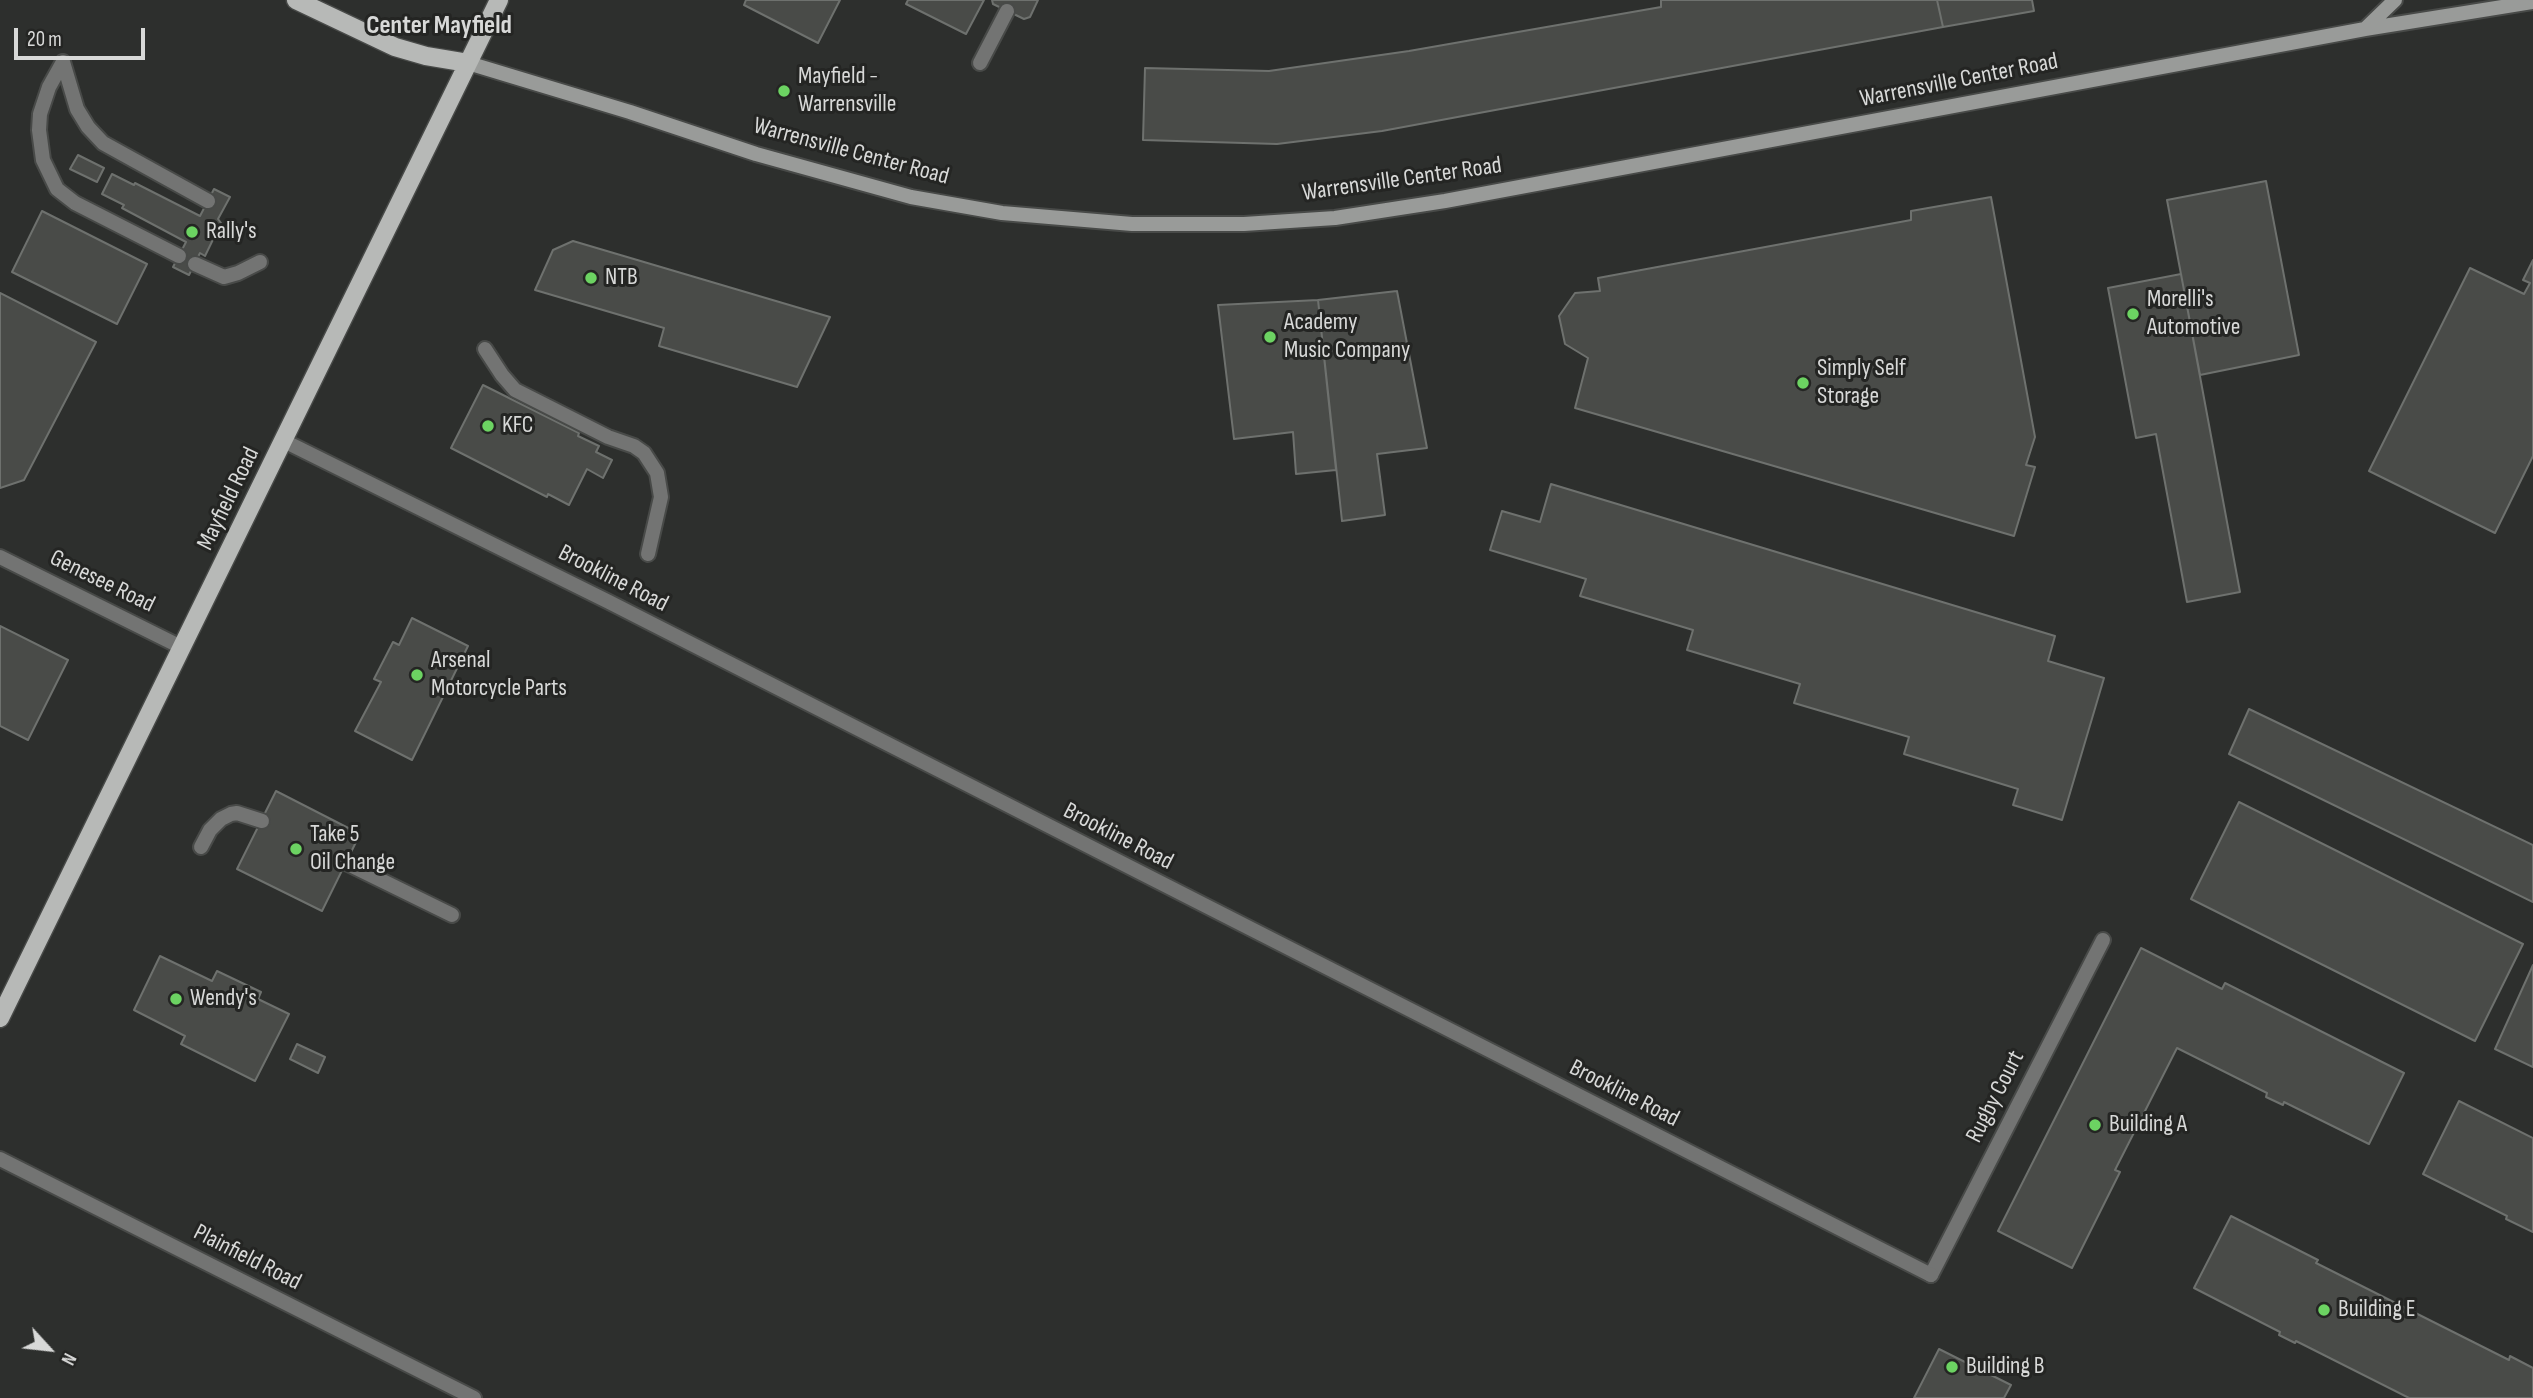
<!DOCTYPE html>
<html>
<head>
<meta charset="utf-8">
<style>
  body { margin:0 }
  #map { position:relative; width:2533px; height:1398px; overflow:hidden; background:#2d2f2d; font-family:"Sofia Sans Condensed",sans-serif }
  canvas { display:block }
  .north { position:absolute; left:14px; top:1314px; width:70px; height:70px; -webkit-text-stroke:5px #242523; paint-order:stroke; rotate:117deg; font-size:19px; font-weight:700; line-height:28px; text-align:center; color:#d8d9d8 }
  .north::after { content:''; display:block; margin:auto; width:24px; height:32px; background:#d8d9d8; clip-path:polygon(50% 0,100% 100%,50% 72%,0 100%) }
  .scale { position:absolute; left:14px; top:28px; width:131px; height:32px; box-sizing:border-box; border:4px solid #d8d9d8; border-top:0; padding-left:9px; font-size:21px; line-height:24px; white-space:nowrap; color:#d8d9d8; -webkit-text-stroke:5px #242523; paint-order:stroke }
</style>
</head>
<body>
<div id="map">
<canvas width="2533" height="1398"></canvas>
<div class="north">N</div>
<div class="scale">20 m</div>
</div>
<script>
const context = document.querySelector('canvas').getContext('2d');
context.lineJoin = 'round';
function fillPath(path, color) {
  context.fillStyle = color;
  context.fill(path, 'evenodd');
}
function poly(rows) {
  const path = new Path2D();
  for (const r of rows) {
    path.moveTo(r[0], r[1]);
    for (let i = 2; i < r.length; i += 2) path.lineTo(r[i], r[i + 1]);
  }
  return path;
}
function stroke(path, color, width, dash) {
  context.strokeStyle = color;
  context.lineWidth = width;
  context.lineCap = dash ? 'butt' : 'round';
  context.setLineDash(dash || []);
  context.stroke(path);
}
function label(font, color, halo, rows, align = 'center') {
  context.font = font + ' "Sofia Sans Condensed",sans-serif';
  context.lineWidth = 6;
  context.setLineDash([]);
  context.textBaseline = 'middle';
  context.strokeStyle = halo;
  context.fillStyle = color;
  for (const [text, x, y, turn = 0] of rows) {
    context.save();
    context.translate(x, y);
    context.rotate((+turn || 0) * Math.PI / 180);
    context.textAlign = isNaN(turn) ? turn : align;
    if (halo) context.strokeText(text, 0, 0);
    context.fillText(text, 0, 0);
    context.restore();
  }
}
const building = poly([
  [746,0,840,0,818,43,744,5,746,0],
  [908,0,984,0,966,34,906,4,908,0],
  [992,0,1038,0,1030,17,1024,19,993,4,992,0],
  [1661,0,1937,0,1943,27,1382,131,1277,144,1143,140,1145,68,1269,71,1409,51,1661,7,1661,0],
  [1937,0,2032,0,2034,11,1943,27,1937,0],
  [78,155,104,168,97,182,70,169,78,155],
  [112,174,134,185,135,183,200,216,214,189,230,197,218,219,221,223,205,256,200,253,189,275,173,267,186,242,122,208,124,205,102,194,112,174],
  [2266,181,2299,355,2200,375,2167,200,2266,181],
  [1991,197,2035,437,2026,465,2035,467,2014,536,1575,408,1588,358,1565,344,1559,316,1575,293,1600,291,1598,278,1911,220,1911,211,1991,197],
  [42,211,147,264,117,324,12,272,42,211],
  [573,241,830,317,797,387,659,346,664,328,535,290,553,250,573,241],
  [2533,260,2533,456,2495,533,2369,471,2470,268,2524,294,2530,283,2523,280,2533,260],
  [2181,274,2240,592,2187,602,2156,434,2136,438,2108,288,2181,274],
  [1397,291,1427,448,1377,454,1385,515,1342,521,1318,300,1397,291],
  [0,293,96,342,24,480,0,488,0,293],
  [1318,300,1336,470,1296,474,1293,432,1234,439,1218,305,1318,300],
  [483,385,579,433,578,436,599,446,596,452,612,460,603,478,587,469,569,505,548,494,547,497,451,448,483,385],
  [1551,484,2055,636,2048,661,2104,678,2062,820,2013,805,2018,789,1904,754,1909,737,1794,703,1800,684,1687,650,1693,630,1580,596,1586,579,1490,550,1502,511,1540,522,1551,484],
  [412,618,468,646,412,760,355,731,381,682,374,679,393,642,399,645,412,618],
  [0,626,68,660,28,740,0,726,0,626],
  [2249,709,2533,845,2533,902,2229,754,2249,709],
  [276,791,360,834,322,911,237,869,276,791],
  [2239,802,2523,944,2475,1041,2191,899,2239,802],
  [2141,948,2222,989,2225,983,2404,1073,2369,1144,2284,1102,2283,1105,2266,1097,2267,1093,2177,1048,2115,1170,2120,1172,2072,1268,1998,1231,2141,948],
  [160,956,212,981,217,971,261,992,258,999,289,1014,255,1081,181,1044,185,1036,134,1010,160,956],
  [2533,965,2533,1067,2495,1049,2533,965],
  [297,1044,325,1057,318,1073,290,1059,297,1044],
  [2459,1101,2533,1138,2533,1232,2506,1219,2507,1216,2423,1174,2459,1101],
  [2231,1216,2318,1260,2316,1263,2509,1360,2510,1356,2533,1368,2533,1398,2409,1398,2296,1341,2295,1343,2279,1335,2280,1332,2194,1288,2231,1216],
  [1939,1349,2011,1385,2004,1398,1914,1398,1939,1349]
]);
const lane = poly([
  [63,62,49,87,40,114,39,130,43,160,57,189,75,203,179,256],
  [63,62,77,109,88,127,103,143,208,201],
  [980,63,1007,11],
  [195,264,224,277,238,273,260,262],
  [485,349,502,375,515,390,608,437,634,446,644,453,657,473,661,497,648,554],
  [201,847,210,830,221,819,231,814,237,813,262,821],
  [346,863,452,915],
  [1931,1275,2103,940]
]);
const street = poly([
  [284,441,609,602,1931,1275],
  [0,557,183,648],
  [0,1159,474,1398]
]);
const secondary = poly([
  [2366,28,2395,0],
  [468,63,630,112,756,154,911,197,1002,213,1132,224,1244,224,1335,218,1445,201,2365,29,2533,2]
]);
const primary = poly([
  [296,0,395,47,426,56,468,63],
  [0,1018,499,0]
]);
const markers = [
  [784,91,7,"#6cd362"],
  [192,232,7,"#6cd362"],
  [591,278,7,"#6cd362"],
  [2133,314,7,"#6cd362"],
  [1270,337,7,"#6cd362"],
  [1803,383,7,"#6cd362"],
  [488,426,7,"#6cd362"],
  [417,675,7,"#6cd362"],
  [296,849,7,"#6cd362"],
  [176,999,7,"#6cd362"],
  [2095,1125,7,"#6cd362"],
  [2324,1310,7,"#6cd362"],
  [1952,1367,7,"#6cd362"]
];
const poiNames = [
  ["Mayfield -",798,77],
  ["Warrensville",798,105],
  ["Rally's",206,232],
  ["NTB",605,278],
  ["Morelli's",2147,300],
  ["Automotive",2147,328],
  ["Academy",1284,323],
  ["Music Company",1284,351],
  ["Simply Self",1817,369],
  ["Storage",1817,397],
  ["KFC",502,426],
  ["Arsenal",431,661],
  ["Motorcycle Parts",431,689],
  ["Take 5",310,835],
  ["Oil Change",310,863],
  ["Wendy's",190,999],
  ["Building A",2109,1125],
  ["Building E",2338,1310],
  ["Building B",1966,1367]
];
const streetNames = [
  ["Warrensville Center Road",1959,81,-11],
  ["Warrensville Center Road",851,152,15],
  ["Warrensville Center Road",1402,180,-8],
  ["Mayfield Road",229,499,-64],
  ["Brookline Road",613,579,27],
  ["Genesee Road",102,582,26],
  ["Brookline Road",1118,837,27],
  ["Brookline Road",1624,1094,27],
  ["Rugby Court",1996,1097,-63],
  ["Plainfield Road",247,1258,27]
];
const neighbourhoodNames = [
  ["Center Mayfield",439,26]
];
fillPath(building, '#494b48');
stroke(building, '#6e716e', 2);
stroke(lane, '#484a48', 18);
stroke(street, '#484a48', 18);
stroke(secondary, '#484a48', 18);
stroke(primary, '#484a48', 21);
stroke(lane, '#737473', 14);
stroke(street, '#737473', 14);
stroke(secondary, '#999b99', 14);
stroke(primary, '#b7b9b7', 18);
for (const [x, y, r, color] of markers) {
  const dot = new Path2D();
  dot.arc(x, y, r, 0, 2 * Math.PI);
  context.fillStyle = color;
  context.fill(dot);
  stroke(dot, '#242523', 2.5);
}
label('24px', '#d8d9d8', '#242523', poiNames, 'left');
label('24px', '#d8d9d8', '#242523', streetNames);
label('bold 26px', '#d8d9d8', '#242523', neighbourhoodNames);
</script>
</body>
</html>
